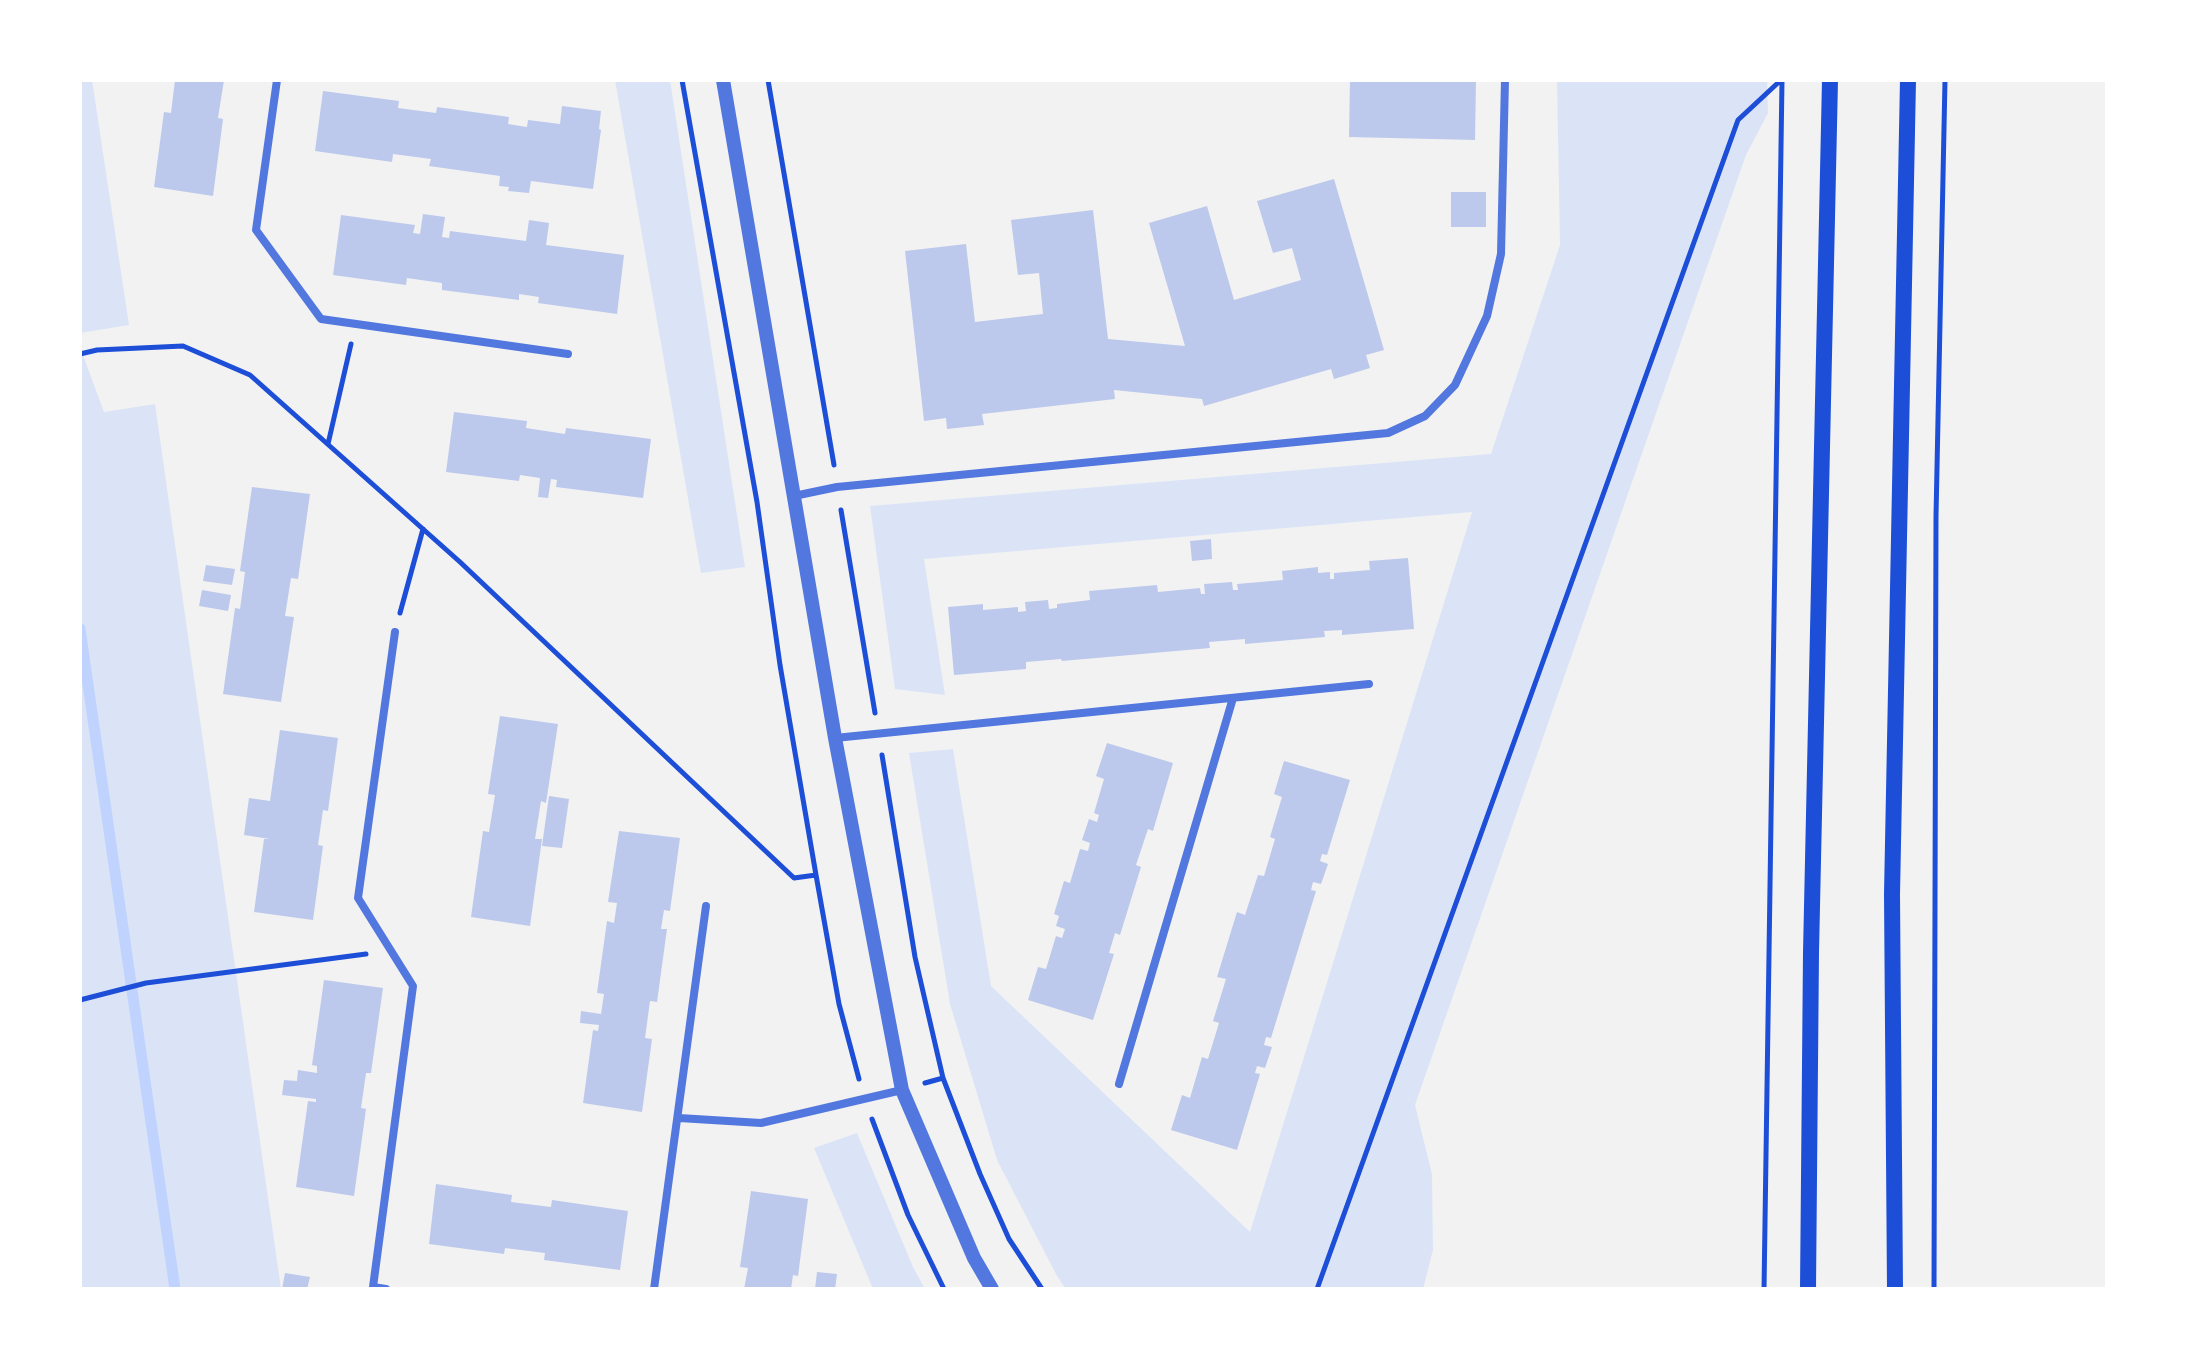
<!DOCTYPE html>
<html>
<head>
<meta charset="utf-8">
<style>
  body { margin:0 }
  #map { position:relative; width:2187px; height:1369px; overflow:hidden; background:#f2f2f2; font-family:"Open Sans",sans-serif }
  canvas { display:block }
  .frame { position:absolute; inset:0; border:82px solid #fff; pointer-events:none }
</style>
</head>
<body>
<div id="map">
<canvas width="2187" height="1369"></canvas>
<div class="frame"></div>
</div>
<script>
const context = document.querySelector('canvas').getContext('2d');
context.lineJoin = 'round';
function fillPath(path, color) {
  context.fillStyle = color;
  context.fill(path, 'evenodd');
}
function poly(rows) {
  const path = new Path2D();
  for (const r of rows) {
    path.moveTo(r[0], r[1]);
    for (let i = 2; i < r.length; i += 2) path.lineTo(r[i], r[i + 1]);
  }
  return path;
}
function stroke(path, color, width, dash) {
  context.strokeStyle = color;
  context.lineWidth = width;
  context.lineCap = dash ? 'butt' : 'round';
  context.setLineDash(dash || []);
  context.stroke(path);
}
const green = poly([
  [80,80,92,80,129,325,80,333],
  [615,80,670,80,745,567,701,573],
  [1557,80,1767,80,1768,113,1746,155,1415,1105,1432,1174,1433,1250,1423,1289,1066,1289,1057,1276,997,1160,950,1004,909,753,953,749,991,986,1250,1232,1472,512,924,559,945,695,895,689,870,506,1491,454,1560,245],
  [80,347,104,412,155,404,281,1289,80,1289],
  [857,1133,913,1267,925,1289,873,1289,814,1148]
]);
const stream = poly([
  [80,629,175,1289]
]);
const building = poly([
  [175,80,224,80,218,118,223,119,213,196,154,187,164,112,171,113],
  [1350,80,1476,80,1475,140,1349,137],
  [323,91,399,101,398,108,436,113,437,107,509,117,508,124,527,127,528,120,560,124,562,106,601,111,599,129,601,130,593,189,531,181,529,193,508,191,509,187,499,186,500,176,429,166,431,159,393,154,392,162,315,151],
  [1334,179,1384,350,1366,355,1370,368,1334,379,1331,369,1204,406,1202,399,1114,390,1115,399,982,414,984,425,947,429,946,418,924,421,905,251,966,244,975,322,1043,314,1039,273,1018,275,1011,220,1093,210,1108,339,1185,346,1149,223,1207,206,1234,300,1301,280,1292,248,1273,253,1257,201],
  [1451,192,1486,192,1486,227,1451,227],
  [423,214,445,217,442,237,449,238,450,231,526,241,529,220,549,223,546,245,624,255,617,314,538,303,539,297,519,294,519,300,442,290,442,283,407,278,406,285,333,275,341,215,415,225,413,233,420,234],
  [454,412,527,421,526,428,565,434,566,428,651,439,643,498,556,487,557,480,551,479,548,498,538,497,540,478,520,475,519,481,446,472],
  [252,487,310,494,298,579,291,578,285,616,294,617,281,702,223,694,235,608,240,609,245,572,240,571],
  [1211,539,1212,559,1192,561,1190,541],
  [1408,558,1414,629,1342,635,1342,630,1324,631,1325,637,1245,644,1245,639,1209,642,1210,648,1062,661,1061,659,1026,662,1026,669,954,675,948,607,983,604,983,610,1018,607,1018,612,1026,611,1025,602,1048,600,1049,609,1057,608,1057,604,1090,600,1089,591,1157,585,1158,592,1200,588,1201,594,1205,594,1204,584,1232,582,1233,590,1238,590,1237,584,1283,580,1282,571,1318,567,1318,573,1330,572,1330,579,1334,579,1334,573,1370,570,1369,561],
  [206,565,235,569,232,585,203,581],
  [202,590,231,595,228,611,199,606],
  [500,716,558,724,546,803,541,801,535,839,542,839,530,926,471,917,483,831,489,832,495,795,488,794],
  [280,730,338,738,328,811,323,810,318,845,323,846,313,920,254,912,264,839,270,839,244,835,249,798,270,801],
  [1107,743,1173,763,1153,831,1148,829,1136,865,1141,867,1120,935,1115,933,1109,953,1114,954,1093,1020,1028,1000,1038,967,1046,969,1056,936,1062,938,1065,929,1056,926,1059,916,1054,914,1064,881,1070,883,1080,849,1088,851,1090,843,1082,840,1089,819,1097,822,1099,815,1094,813,1104,779,1096,776],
  [1284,761,1350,780,1327,855,1322,854,1320,861,1328,864,1321,884,1313,882,1311,890,1316,891,1271,1038,1266,1037,1264,1045,1272,1047,1265,1068,1257,1066,1255,1073,1260,1074,1237,1150,1171,1130,1182,1095,1190,1098,1202,1057,1208,1059,1219,1023,1213,1021,1226,979,1217,977,1237,912,1245,915,1258,875,1264,876,1275,839,1270,837,1282,797,1274,794],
  [549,796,569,799,562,848,542,846],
  [619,831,680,838,670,911,664,910,661,929,667,929,657,1002,650,1001,645,1038,652,1039,642,1112,583,1103,593,1030,598,1031,599,1025,580,1023,581,1011,601,1014,604,994,597,993,607,921,614,923,617,903,608,902],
  [324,980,383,988,371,1073,366,1073,361,1108,366,1109,354,1196,296,1187,308,1101,316,1102,316,1099,282,1095,284,1080,297,1081,298,1070,317,1073,317,1066,312,1065],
  [436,1184,512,1195,511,1202,551,1207,552,1200,628,1211,620,1270,544,1260,545,1253,505,1248,504,1254,429,1244],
  [751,1191,808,1199,798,1276,793,1275,791,1289,744,1289,748,1268,740,1267],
  [817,1272,837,1274,835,1289,815,1289],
  [285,1273,310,1277,307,1289,282,1289]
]);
const path = poly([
  [682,80,757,502,780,665,816,875,839,1004,859,1079],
  [768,80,834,465],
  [80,354,97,350,183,346,250,375,460,562,794,878,816,875],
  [328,444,351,344],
  [841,510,875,713],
  [400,613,423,529],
  [882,755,915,957,943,1078,980,1174,1009,1239,1042,1289],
  [80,1000,146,983,366,954],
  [925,1083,943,1078],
  [872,1119,908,1215,944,1289],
  [1317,1289,1738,120,1781,80],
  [1764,1289,1782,80],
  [1934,1289,1936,516,1945,80]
]);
const minor = poly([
  [277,80,256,230,321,319,568,354],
  [794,496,837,487,1388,433,1425,416,1455,385,1487,316,1501,254,1505,80],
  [835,738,1369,684],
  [1119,1084,1233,698],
  [679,1118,761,1123,902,1090],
  [386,1289,373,1287,413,986,358,898,395,632],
  [654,1289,706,906]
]);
const tertiary = poly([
  [723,80,835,738,902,1090,974,1258,992,1289]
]);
const secondary = poly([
  [1808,1289,1811,952,1830,80],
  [1895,1289,1892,894,1908,80]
]);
fillPath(green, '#dbe4f7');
stroke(stream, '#bfd3fe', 11);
fillPath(building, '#bdc9ec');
stroke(path, '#1d4ed8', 5);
stroke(minor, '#5277de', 8);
stroke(tertiary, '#5277de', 14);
stroke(secondary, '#1d4ed8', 16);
</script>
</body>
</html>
